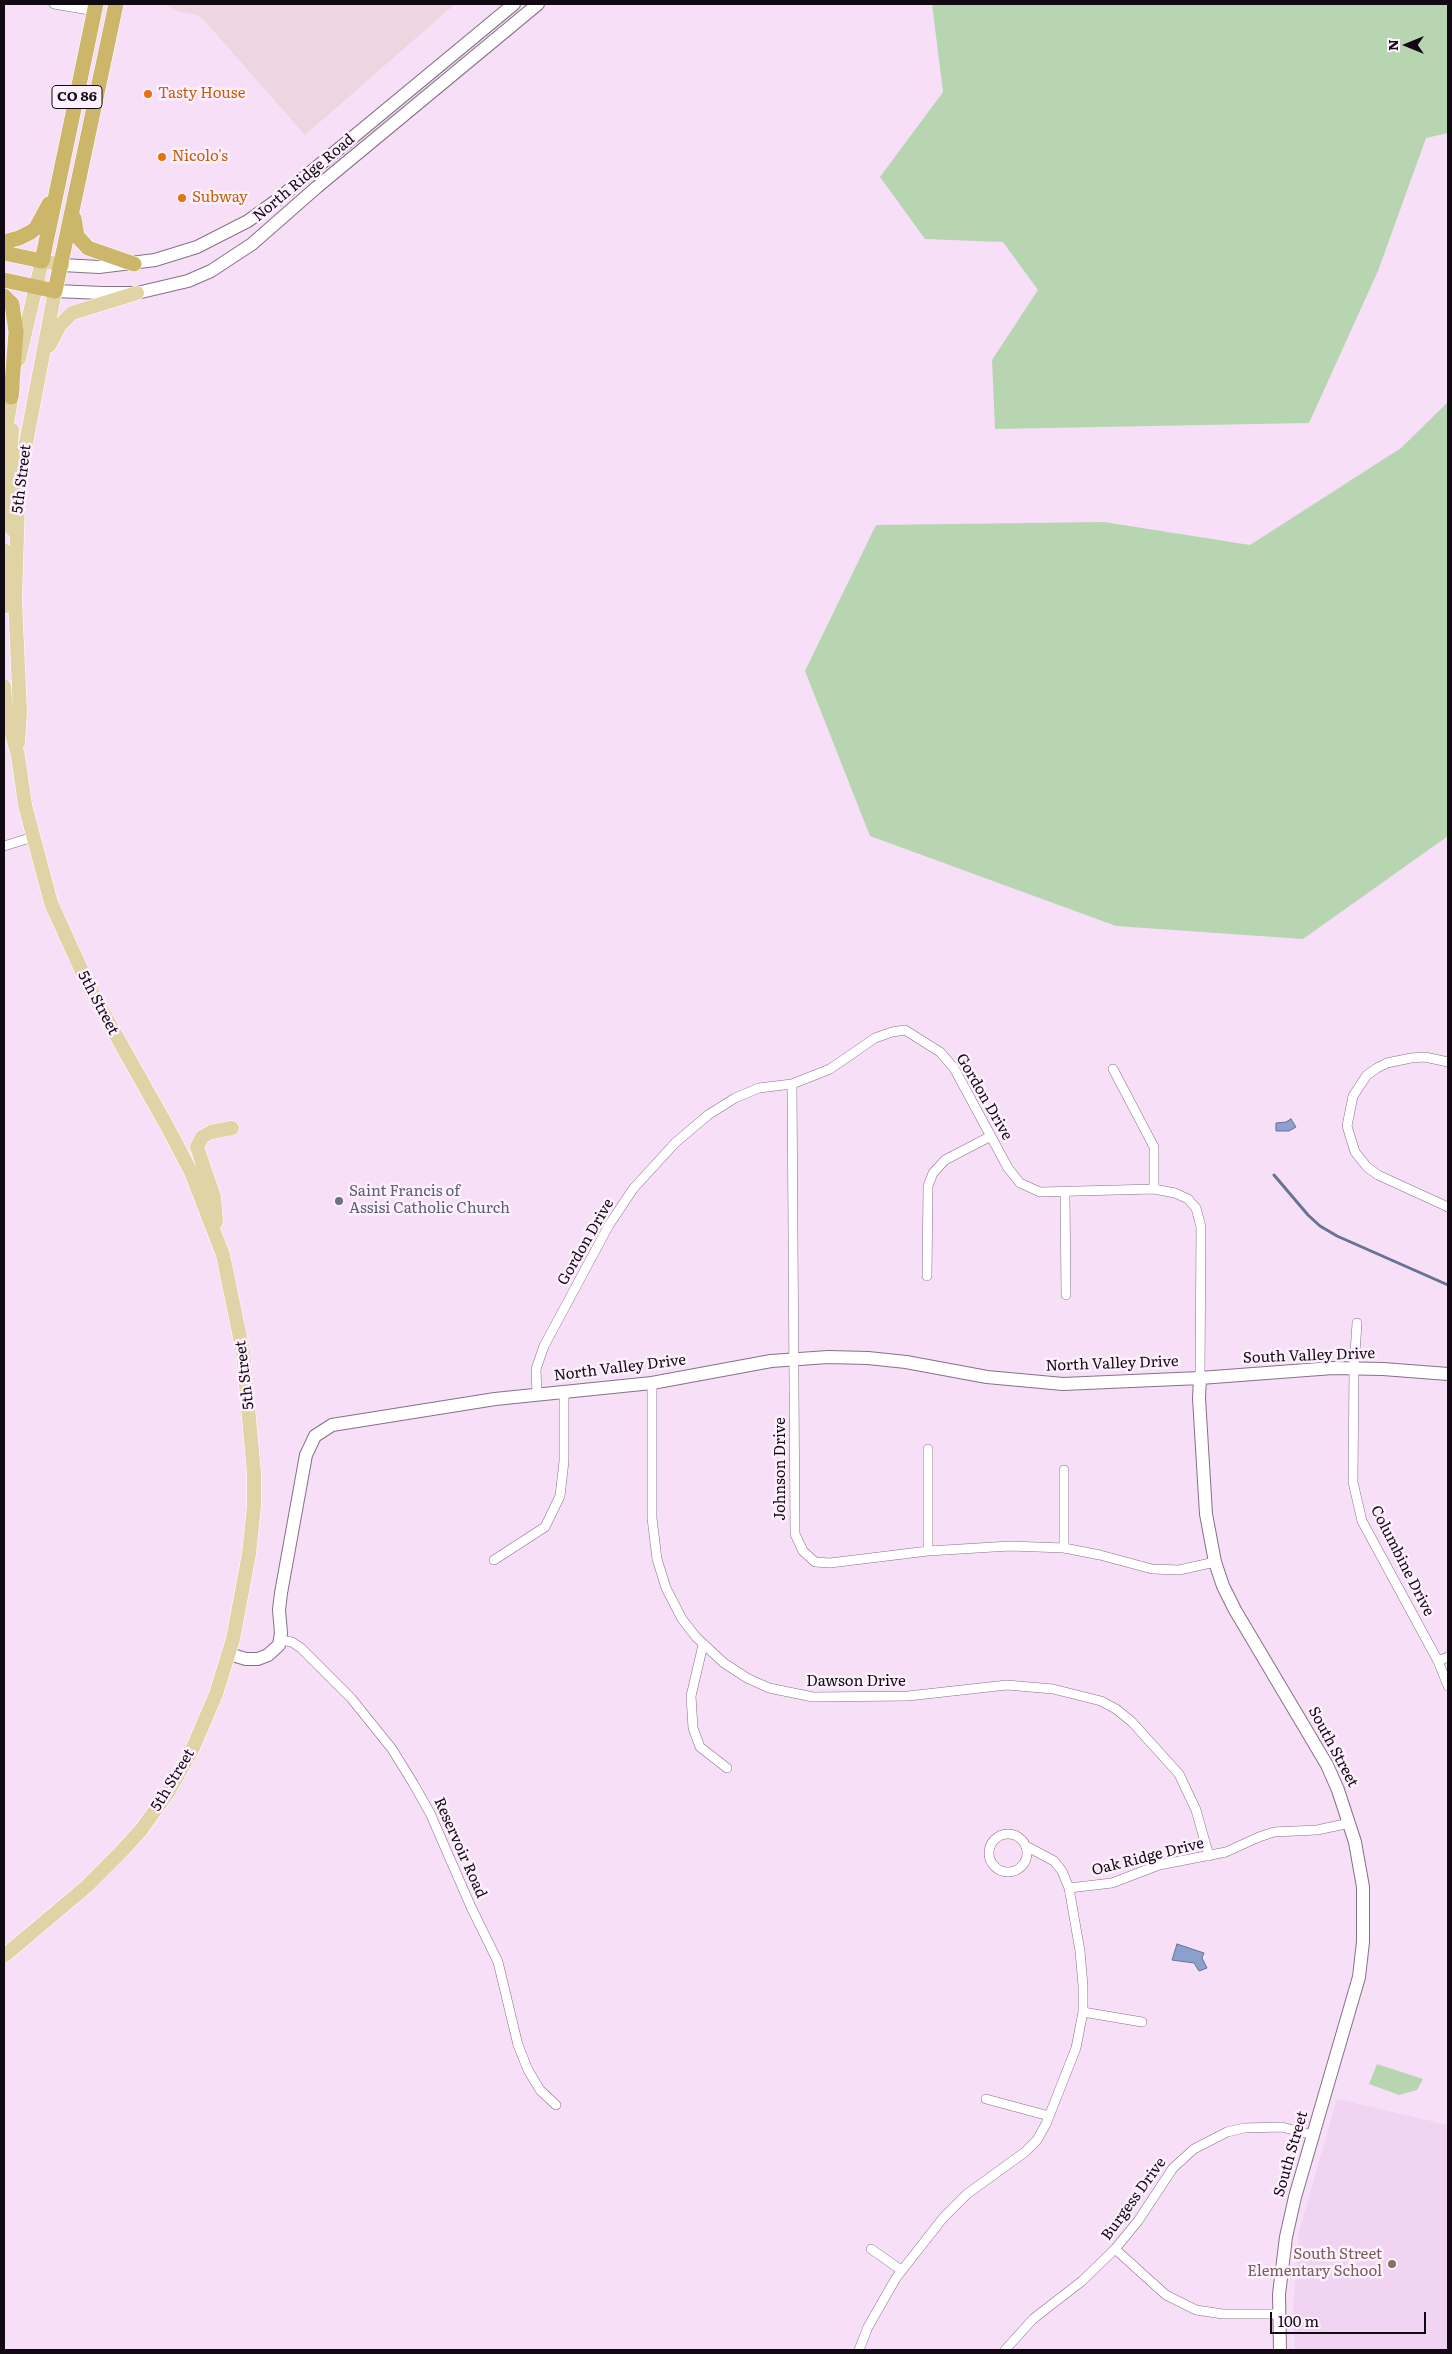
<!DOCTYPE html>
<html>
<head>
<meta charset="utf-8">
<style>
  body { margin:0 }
  #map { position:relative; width:1452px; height:2354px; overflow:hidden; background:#f6dff7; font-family:Literata,serif }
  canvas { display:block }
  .frame { position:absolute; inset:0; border:5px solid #110a12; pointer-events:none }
  .north { position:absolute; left:1382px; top:20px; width:50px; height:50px; -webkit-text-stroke:4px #fef0fe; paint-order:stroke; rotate:270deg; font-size:14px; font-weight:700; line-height:20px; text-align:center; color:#110a12 }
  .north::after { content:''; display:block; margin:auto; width:18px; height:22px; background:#110a12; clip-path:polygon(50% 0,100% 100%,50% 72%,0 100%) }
  .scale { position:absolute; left:1270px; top:2312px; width:156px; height:22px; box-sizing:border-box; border:2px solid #110a12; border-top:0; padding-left:6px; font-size:15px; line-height:18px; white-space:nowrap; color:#110a12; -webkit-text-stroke:4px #fef0fe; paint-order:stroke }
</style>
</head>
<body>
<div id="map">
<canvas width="1452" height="2354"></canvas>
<div class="frame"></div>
<div class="north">N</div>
<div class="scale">100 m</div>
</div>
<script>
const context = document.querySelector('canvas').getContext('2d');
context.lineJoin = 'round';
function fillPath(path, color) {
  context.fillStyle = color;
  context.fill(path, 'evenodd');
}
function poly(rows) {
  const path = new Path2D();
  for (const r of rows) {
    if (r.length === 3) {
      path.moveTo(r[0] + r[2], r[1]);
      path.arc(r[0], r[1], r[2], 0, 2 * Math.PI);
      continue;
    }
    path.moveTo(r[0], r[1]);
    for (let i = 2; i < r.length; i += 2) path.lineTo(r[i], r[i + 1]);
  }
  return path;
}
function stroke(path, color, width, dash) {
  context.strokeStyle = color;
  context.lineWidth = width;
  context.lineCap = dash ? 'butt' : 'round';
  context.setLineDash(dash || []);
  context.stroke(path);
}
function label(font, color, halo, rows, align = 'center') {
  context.font = font + ' Literata,serif';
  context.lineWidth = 5;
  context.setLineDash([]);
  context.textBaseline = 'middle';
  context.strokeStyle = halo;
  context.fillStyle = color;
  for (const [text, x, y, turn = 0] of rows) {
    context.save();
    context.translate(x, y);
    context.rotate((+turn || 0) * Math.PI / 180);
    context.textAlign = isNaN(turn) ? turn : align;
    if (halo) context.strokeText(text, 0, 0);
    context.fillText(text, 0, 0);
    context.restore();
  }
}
const commercial = poly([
  [165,4,455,4,305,135,203,19,197,15,177,11]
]);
const built = poly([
  [1337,2099,1448,2125,1448,2350,1295,2350,1293,2309,1299,2232]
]);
const green = poly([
  [932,4,1448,4,1448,133,1426,138,1378,271,1309,423,995,429,992,360,1038,290,1003,242,925,239,880,177,943,92],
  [1448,402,1448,836,1303,939,1116,926,870,836,805,671,876,525,1104,522,1250,545,1401,448],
  [1377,2064,1423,2079,1417,2090,1399,2095,1369,2084]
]);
const water = poly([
  [1291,1119,1296,1127,1289,1131,1276,1131,1276,1123,1286,1122,1291,1119],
  [1177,1944,1204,1953,1202,1958,1207,1968,1199,1971,1194,1963,1172,1960,1177,1944]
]);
const stream = poly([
  [1274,1175,1308,1215,1320,1226,1337,1236,1448,1285]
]);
const street = poly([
  [54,4,95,11],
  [4,846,33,837],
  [1448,1062,1425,1057,1411,1058,1387,1063,1377,1068,1367,1075,1353,1096,1347,1126,1355,1152,1367,1167,1378,1175,1448,1207],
  [1113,1069,1154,1147,1154,1189],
  [792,1084,795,1534,803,1551,815,1562,830,1563,928,1551,1010,1546,1064,1548,1100,1555,1152,1569,1179,1570,1215,1562],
  [1065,1192,1066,1295],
  [927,1276,928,1186,933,1173,945,1160,991,1136],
  [1357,1323,1354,1368,1353,1482,1362,1521,1438,1661,1448,1686],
  [652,1383,652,1518,657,1559,666,1588,682,1619,696,1637,724,1663,747,1678,769,1688,813,1697,908,1696,1007,1685,1053,1689,1101,1701,1116,1709,1132,1722,1179,1774,1196,1810,1209,1856],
  [537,1394,536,1369,544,1346,609,1225,633,1189,675,1143,708,1115,735,1098,759,1088,792,1084,830,1069,875,1038,892,1032,905,1030,940,1052,954,1068,1008,1168,1020,1183,1040,1192,1154,1189,1175,1193,1188,1199,1196,1208,1201,1227,1200,1378],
  [928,1449,928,1551],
  [1064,1548,1064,1470],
  [494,1560,545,1527,560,1496,564,1461,564,1392],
  [280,1640,292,1642,301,1648,351,1698,392,1749,413,1783,430,1813,471,1907,498,1962,518,2045,528,2070,540,2090,556,2105],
  [703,1645,691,1696,693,1728,700,1747,727,1768],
  [1438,1661,1448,1657],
  [1008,1853,19],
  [1069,1888,1112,1883,1159,1865,1226,1852,1259,1837,1274,1832,1317,1830,1350,1823],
  [1083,2012,1142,2022],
  [986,2099,1049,2116],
  [871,2249,901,2270],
  [1115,2249,1166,2295,1196,2310,1223,2314,1279,2314],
  [859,2350,868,2327,896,2278,943,2218,967,2194,1025,2152,1037,2140,1046,2124,1076,2048,1083,2012,1083,1986,1080,1951,1069,1888,1062,1871,1054,1861,1026,1846],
  [1005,2350,1033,2319,1082,2281,1115,2249,1138,2221,1173,2168,1194,2149,1227,2132,1244,2128,1282,2127,1313,2135]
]);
const secondary = poly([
  [62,265,99,267,155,260,197,247,248,221,277,200,514,4],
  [55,291,102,293,137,293,188,281,211,271,252,244,317,187,538,4],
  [1200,1378,1199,1398,1206,1514,1215,1562,1223,1586,1235,1610,1327,1765,1338,1790,1355,1842,1363,1887,1363,1942,1359,1977,1295,2197,1286,2237,1279,2294,1280,2350],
  [229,1654,246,1659,258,1659,268,1655,279,1645,281,1633,279,1610,281,1593,306,1455,315,1436,332,1425,495,1399,652,1383,771,1361,828,1357,868,1358,906,1362,987,1377,1063,1384,1200,1378,1333,1368,1383,1369,1448,1374]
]);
const primary = poly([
  [49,346,60,325,72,313,137,293],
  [19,359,42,261,62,265],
  [12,430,7,514,10,527,16,533],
  [4,441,13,388],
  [4,550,6,606],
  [4,686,6,711,18,756,25,805,51,903,90,989,168,1128,191,1172,223,1255,243,1352,254,1473,254,1506,249,1554,233,1639,216,1694,192,1750,167,1794,141,1830,121,1852,86,1887,4,1956],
  [18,743,20,712,15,600,18,502,23,459,55,291],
  [216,1222,214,1197,197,1147,202,1137,211,1132,232,1128]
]);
const highway = poly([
  [74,218,77,236,88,248,134,264],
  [4,242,19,238,31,232,36,228,49,204],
  [4,253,42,261,96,4],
  [4,280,55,291,116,4],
  [4,296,12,304,16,332,11,397]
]);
const markers = [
  [148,94,5,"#e8710a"],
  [162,157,5,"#e8710a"],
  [182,198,5,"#e8710a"],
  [339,1201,5,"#6b7280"],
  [1392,2264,5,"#8d6e63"]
];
const shields = [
  [77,97,50]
];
const shieldNames = [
  ["CO 86",77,97]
];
const foodNames = [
  ["Tasty House",158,94],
  ["Nicolo's",172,157],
  ["Subway",192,198]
];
const streetNames = [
  ["North Ridge Road",304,178,-40],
  ["5th Street",22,479,-83],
  ["5th Street",98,1003,62],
  ["Gordon Drive",984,1097,60],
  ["Gordon Drive",586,1242,-60],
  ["South Valley Drive",1309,1356,-2],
  ["North Valley Drive",1112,1364,-2],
  ["North Valley Drive",620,1368,-7],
  ["5th Street",245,1375,-97],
  ["Johnson Drive",781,1469,-90],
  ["Columbine Drive",1402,1561,63],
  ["Dawson Drive",856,1682],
  ["South Street",1333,1747,62],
  ["5th Street",173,1780,-59],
  ["Reservoir Road",460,1848,66],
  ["Oak Ridge Drive",1148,1857,-14],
  ["South Street",1291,2154,-74],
  ["Burgess Drive",1134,2199,-54]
];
const worshipNames = [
  ["Saint Francis of",349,1192],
  ["Assisi Catholic Church",349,1209]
];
const educationNames = [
  ["South Street",1382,2255],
  ["Elementary School",1382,2272]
];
fillPath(commercial, '#eed6e0');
fillPath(built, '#f1d4f2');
fillPath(green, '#b8d5b2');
fillPath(water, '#8ba0cd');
stroke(water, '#667395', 1);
stroke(stream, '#667395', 3);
stroke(street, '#867187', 10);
stroke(secondary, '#867187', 14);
stroke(primary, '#fff', 15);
stroke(highway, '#fff', 16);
stroke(street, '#fff', 9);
stroke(secondary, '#fff', 12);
stroke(primary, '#e0d3a5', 14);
stroke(highway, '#ccb669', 15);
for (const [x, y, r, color] of markers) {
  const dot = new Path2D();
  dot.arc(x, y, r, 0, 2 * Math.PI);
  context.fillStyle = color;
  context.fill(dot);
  stroke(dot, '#fef0fe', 2);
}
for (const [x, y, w] of shields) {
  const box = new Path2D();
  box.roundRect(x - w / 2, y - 11.5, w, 23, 4);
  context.fillStyle = '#fef0fe';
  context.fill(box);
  stroke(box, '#110a12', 1);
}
label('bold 14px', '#110a12', null, shieldNames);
label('15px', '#c56008', '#fef0fe', foodNames, 'left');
label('15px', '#110a12', '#fef0fe', streetNames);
label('15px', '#5b616d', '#fef0fe', worshipNames, 'left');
label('15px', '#785e54', '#fef0fe', educationNames, 'right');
</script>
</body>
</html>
